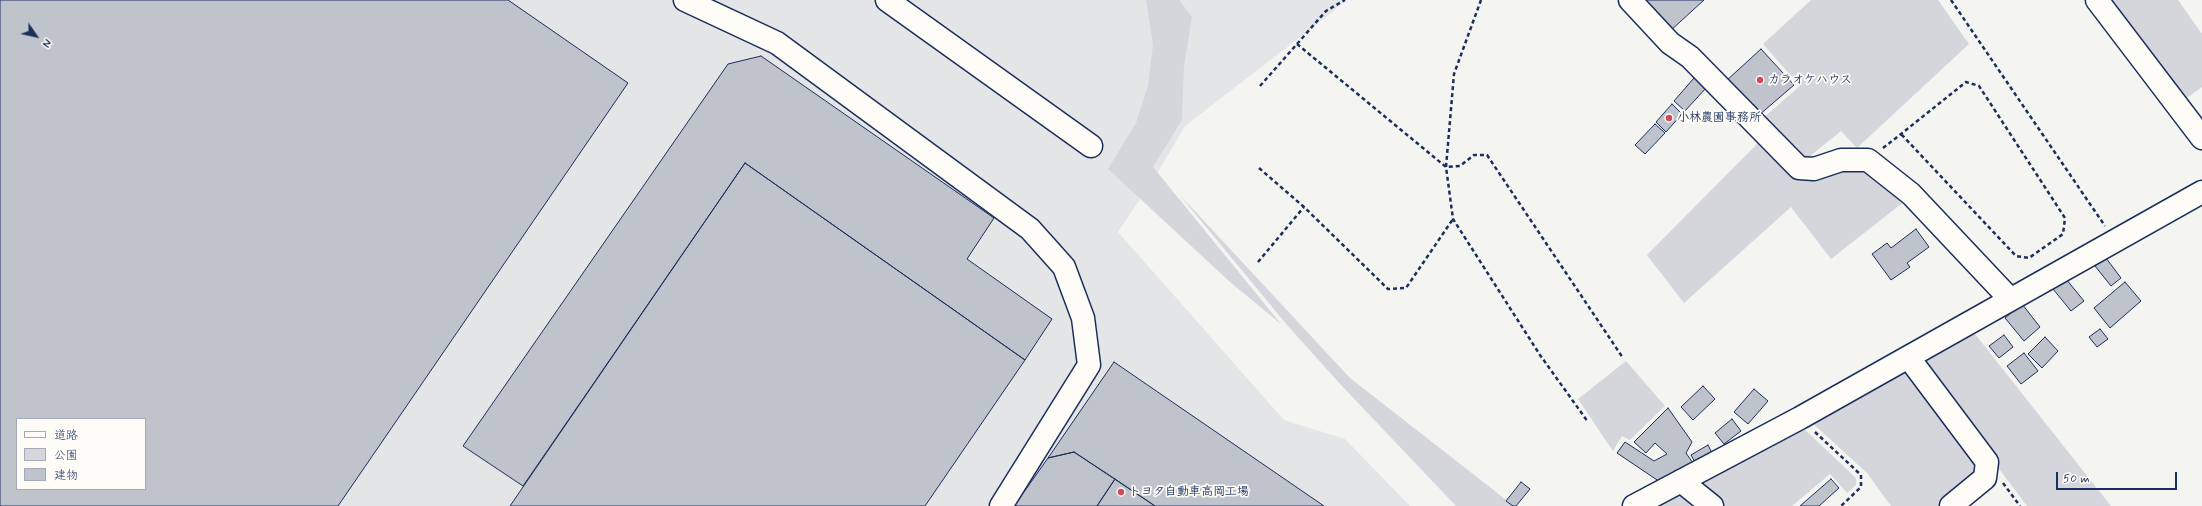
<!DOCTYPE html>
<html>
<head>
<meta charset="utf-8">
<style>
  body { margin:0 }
  #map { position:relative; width:2202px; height:506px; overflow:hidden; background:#f4f4f1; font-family:Mynerve,"Klee One",sans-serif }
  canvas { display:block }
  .legend { position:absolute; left:16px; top:418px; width:130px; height:72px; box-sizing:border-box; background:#fdfcf7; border:1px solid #a3aaba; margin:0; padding:5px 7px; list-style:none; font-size:12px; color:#1b2f5e }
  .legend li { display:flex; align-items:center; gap:8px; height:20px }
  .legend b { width:20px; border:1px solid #a3aaba }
  .north { position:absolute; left:16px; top:16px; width:40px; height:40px; -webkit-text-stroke:3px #fdfcf7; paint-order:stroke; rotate:124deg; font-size:11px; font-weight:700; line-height:16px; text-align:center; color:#1b2f5e }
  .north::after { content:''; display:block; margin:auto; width:14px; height:18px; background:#1b2f5e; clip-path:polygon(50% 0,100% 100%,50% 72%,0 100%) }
  .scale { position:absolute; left:2056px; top:472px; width:121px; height:18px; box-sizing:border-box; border:2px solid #1b2f5e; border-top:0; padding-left:5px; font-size:12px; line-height:14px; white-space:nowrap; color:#1b2f5e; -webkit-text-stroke:3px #fdfcf7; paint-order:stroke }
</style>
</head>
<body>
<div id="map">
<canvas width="2202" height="506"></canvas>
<ul class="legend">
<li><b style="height:5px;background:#fdfcf7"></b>道路</li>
<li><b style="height:11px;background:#d4d6db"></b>公園</li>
<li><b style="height:11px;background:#bfc3cc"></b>建物</li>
</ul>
<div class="north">N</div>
<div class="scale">50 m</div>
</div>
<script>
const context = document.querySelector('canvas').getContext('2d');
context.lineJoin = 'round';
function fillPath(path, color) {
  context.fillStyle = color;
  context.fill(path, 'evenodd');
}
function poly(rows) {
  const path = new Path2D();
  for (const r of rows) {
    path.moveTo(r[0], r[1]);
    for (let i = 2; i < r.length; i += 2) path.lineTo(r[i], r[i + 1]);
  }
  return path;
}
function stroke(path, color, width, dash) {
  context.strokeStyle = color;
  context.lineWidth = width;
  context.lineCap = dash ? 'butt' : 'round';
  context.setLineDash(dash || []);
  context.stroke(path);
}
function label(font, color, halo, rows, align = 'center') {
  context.font = font + ' Mynerve,"Klee One",sans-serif';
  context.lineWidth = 3.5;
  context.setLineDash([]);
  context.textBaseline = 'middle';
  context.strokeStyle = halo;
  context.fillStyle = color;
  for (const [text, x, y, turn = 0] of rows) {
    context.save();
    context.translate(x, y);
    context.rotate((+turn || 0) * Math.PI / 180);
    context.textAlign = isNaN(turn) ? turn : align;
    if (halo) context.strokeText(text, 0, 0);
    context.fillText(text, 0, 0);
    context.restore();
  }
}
const built = poly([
  [0,0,1345,0,1335,10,1185,126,1158,172,1118,232,1284,420,1345,439,1410,506,0,506],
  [17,419,145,419,145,489,17,489]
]);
const green = poly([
  [1146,0,1179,0,1192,17,1184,66,1182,120,1153,167,1281,324,1230,282,1108,169,1136,123,1148,86,1153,45],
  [1811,0,1938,0,1969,44,1857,148,1841,131,1804,161,1762,119,1800,86,1763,44],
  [2107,0,2178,0,2202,34,2202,87,2184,100],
  [1761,140,1793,174,1842,166,1866,167,1905,201,1831,259,1791,207,1684,303,1647,255],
  [1178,193,1350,378,1514,506,1456,506,1342,386,1287,325],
  [1971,329,2111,506,2027,506,1917,360],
  [1626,361,1665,406,1630,440,1622,436,1613,451,1578,399],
  [1907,365,1980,463,1979,475,1941,506,1891,506,1867,473,1808,419],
  [1800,425,1856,478,1856,485,1847,493,1830,474,1792,506,1722,506,1692,482],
  [1680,491,1699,506,1653,506]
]);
const building = poly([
  [0,0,508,0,628,83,338,506,0,506,0,0],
  [17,419,145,419,145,489,17,489,17,419],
  [1639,0,1704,0,1669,32,1639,0],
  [1761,49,1794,85,1758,116,1726,81,1761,49],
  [761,56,994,218,967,259,1052,319,1025,360,745,163,523,486,463,446,728,64,761,56],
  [1694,78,1706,88,1685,111,1674,101,1694,78],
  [1672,104,1682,114,1666,132,1656,122,1672,104],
  [1655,124,1665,133,1645,154,1635,145,1655,124],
  [745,163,1025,360,925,506,510,506,745,163],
  [1916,229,1929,247,1907,263,1910,267,1891,280,1872,254,1887,243,1891,248,1916,229],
  [2106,258,2121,278,2111,286,2095,266,2106,258],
  [2066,279,2084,301,2071,311,2053,289,2066,279],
  [2125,282,2141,301,2110,328,2094,308,2125,282],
  [2022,304,2040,327,2024,341,2005,318,2022,304],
  [2100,329,2108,339,2097,347,2089,337,2100,329],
  [2004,335,2013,347,1999,358,1989,346,2004,335],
  [2045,337,2058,351,2042,368,2028,354,2045,337],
  [2024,353,2038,371,2021,384,2007,366,2024,353],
  [1114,362,1324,506,1155,506,1074,452,1048,458,1114,362],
  [1703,386,1715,399,1693,420,1681,407,1703,386],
  [1754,389,1768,401,1748,424,1734,412,1754,389],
  [1668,408,1692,442,1686,453,1695,466,1663,484,1617,453,1625,442,1654,461,1667,454,1655,443,1646,453,1634,442,1668,408],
  [1732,419,1741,431,1724,444,1715,433,1732,419],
  [1708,445,1713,455,1696,464,1691,455,1708,445],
  [1074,452,1115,479,1097,506,1014,506,1048,458,1074,452],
  [1115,479,1155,506,1097,506,1115,479],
  [1831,479,1839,488,1819,506,1800,506,1831,479],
  [1521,482,1530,489,1516,506,1513,506,1506,501,1521,482]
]);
const path = poly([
  [1481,0,1454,74,1446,167,1453,219,1540,355,1588,422],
  [1951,0,2105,226],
  [1297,44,1446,167,1460,166,1474,155,1487,155,1623,358],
  [1260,86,1326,11,1345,0],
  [1883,148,1901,134,1966,82,1979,86,2065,218,2063,234,2029,258,2016,256,1901,134],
  [1259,168,1304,207,1388,289,1406,288,1453,219],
  [1258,262,1304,207],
  [1815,432,1861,475,1861,487,1841,506],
  [2003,483,2020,506]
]);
const minor = poly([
  [685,0,777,43,1030,229,1064,267,1083,318,1089,365,1001,506],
  [887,0,1091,146],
  [1630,0,1670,43,1690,57,1799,168,1814,169,1841,160,1868,160,1911,194,2010,299],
  [2097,0,2202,138],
  [1909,358,1987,462,1985,478,1951,506],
  [1681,481,1712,506],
  [1634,506,1800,418,2202,192]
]);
const markers = [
  [1760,80,4,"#d1495b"],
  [1669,118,4,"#d1495b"],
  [1121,492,4,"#d1495b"]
];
const poiNames = [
  ["カラオケハウス",1768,80],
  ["小林農園事務所",1677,118],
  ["トヨタ自動車高岡工場",1129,492]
];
fillPath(built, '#e4e5e6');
fillPath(green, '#d4d6db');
fillPath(building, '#bfc3cc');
stroke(building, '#1b2f5e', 1);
stroke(minor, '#1b2f5e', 25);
stroke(path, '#1b2f5e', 2.5, [4, 3]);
stroke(minor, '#fdfcf7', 22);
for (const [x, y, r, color] of markers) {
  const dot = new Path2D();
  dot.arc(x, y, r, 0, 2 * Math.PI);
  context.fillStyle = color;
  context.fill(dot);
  stroke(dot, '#fdfcf7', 1.5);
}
label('bold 12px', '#1b2f5e', '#fdfcf7', poiNames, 'left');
</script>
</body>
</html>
